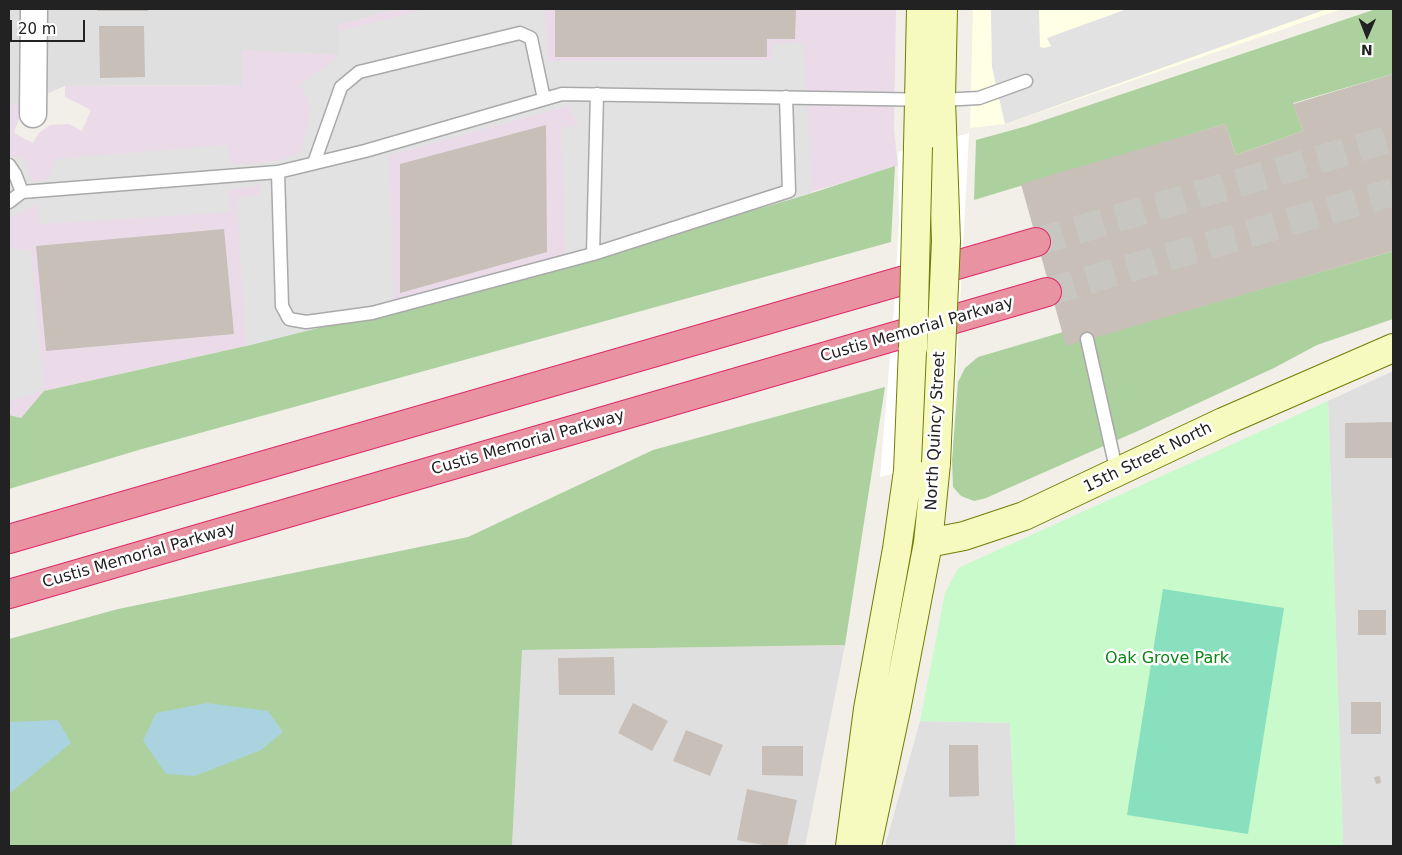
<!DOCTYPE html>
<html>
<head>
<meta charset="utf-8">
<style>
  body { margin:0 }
  #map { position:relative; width:1402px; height:855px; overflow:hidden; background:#f2efe9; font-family:"DejaVu Sans",sans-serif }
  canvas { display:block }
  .frame { position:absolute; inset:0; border:10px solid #222; pointer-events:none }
  .north { position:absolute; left:1342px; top:10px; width:50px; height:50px; -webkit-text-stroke:4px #fff; paint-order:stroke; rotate:181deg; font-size:14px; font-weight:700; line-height:20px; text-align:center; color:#222 }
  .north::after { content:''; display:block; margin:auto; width:18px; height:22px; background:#222; clip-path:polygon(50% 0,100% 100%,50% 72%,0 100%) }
  .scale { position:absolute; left:10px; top:20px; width:75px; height:22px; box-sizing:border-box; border:2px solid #222; border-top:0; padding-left:6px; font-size:15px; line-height:18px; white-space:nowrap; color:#222; -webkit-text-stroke:4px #fff; paint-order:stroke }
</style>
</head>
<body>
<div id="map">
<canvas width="1402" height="855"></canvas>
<div class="frame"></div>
<div class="north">N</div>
<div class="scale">20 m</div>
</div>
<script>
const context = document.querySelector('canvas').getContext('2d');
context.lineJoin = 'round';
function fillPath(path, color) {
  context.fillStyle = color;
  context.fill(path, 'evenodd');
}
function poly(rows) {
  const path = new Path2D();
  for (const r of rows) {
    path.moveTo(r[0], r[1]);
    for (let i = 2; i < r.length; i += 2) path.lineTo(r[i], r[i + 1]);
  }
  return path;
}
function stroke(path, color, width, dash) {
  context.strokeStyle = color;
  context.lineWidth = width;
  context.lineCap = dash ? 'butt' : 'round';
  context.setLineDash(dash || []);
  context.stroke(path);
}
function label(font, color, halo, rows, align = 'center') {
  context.font = font + ' "DejaVu Sans",sans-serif';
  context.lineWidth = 5;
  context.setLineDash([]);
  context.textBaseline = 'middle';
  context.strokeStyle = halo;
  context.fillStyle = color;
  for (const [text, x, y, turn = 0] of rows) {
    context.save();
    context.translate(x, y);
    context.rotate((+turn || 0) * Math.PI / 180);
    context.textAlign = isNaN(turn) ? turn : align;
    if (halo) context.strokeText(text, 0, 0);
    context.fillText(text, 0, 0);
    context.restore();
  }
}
const residential = poly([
  [9,9,397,9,339,25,340,55,242,51,242,85,65,86,20,105,9,105],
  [1393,371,1393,846,1343,846,1328,401],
  [845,645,805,846,512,846,521,650],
  [920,721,1010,723,1016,846,885,846]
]);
const industrial = poly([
  [397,9,896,9,894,130,898,166,566,265,246,346,45,391,21,418,9,415,9,105,20,105,19,119,14,133,33,143,39,133,50,125,69,124,82,131,91,110,65,97,65,86,242,85,242,50,339,55,338,25]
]);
const education = poly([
  [973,9,1342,9,1005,124,970,128]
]);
const forest = poly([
  [1376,9,1393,9,1393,74,1293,103,1303,131,1236,155,1225,124,974,200,976,140,1027,126],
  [895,166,891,242,142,449,9,489,9,415,21,418,44,391,246,346,566,265,812,193],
  [1393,251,1393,319,1317,345,1274,368,1140,430,986,498,974,501,961,496,953,487,952,459,958,382,965,368,978,357,1063,332,1098,336],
  [885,387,845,645,522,650,512,846,9,846,9,639,118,609,468,537,653,450]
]);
const park = poly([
  [1328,401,1343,846,1016,846,1010,723,920,721,945,593,958,568]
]);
const pitch = poly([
  [1163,589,1284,608,1248,834,1127,815]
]);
const parking = poly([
  [426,9,545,9,548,61,772,60,772,44,804,43,812,193,566,265,561,128,579,126,569,106,389,155,394,309,246,346,237,198,260,195,261,185,228,190,230,212,40,224,37,204,9,218,9,157,23,157,34,183,48,179,56,159,227,145,231,163,255,164,282,160,302,151,311,107,300,85,339,56,339,31],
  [991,9,1039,9,1040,47,1044,48,1051,46,1047,38,1127,9,1327,9,1005,124,992,67],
  [9,248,31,250,44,391,9,401]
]);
const water = poly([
  [207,703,268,711,283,732,261,750,195,776,166,774,143,741,156,713],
  [58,720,71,743,9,794,9,722]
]);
const pier = poly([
  [969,133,952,459,880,477,894,309,899,219,898,152]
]);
const building = poly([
  [97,9,148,9,148,11,97,11],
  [555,9,796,9,795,39,767,39,767,57,555,57],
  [99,26,144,26,145,77,100,78],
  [1393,74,1393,251,1066,346,1021,184,1225,124,1236,155,1303,131,1293,104],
  [546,125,547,252,400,293,400,164],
  [224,229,234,334,46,351,36,246],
  [1393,422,1393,458,1345,458,1345,423],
  [1358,610,1386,610,1386,635,1358,635],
  [614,657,615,695,559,695,558,658],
  [1351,702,1381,702,1381,734,1351,734],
  [633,703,668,721,652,751,618,733],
  [686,730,723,745,710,776,673,761],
  [949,745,978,745,979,796,949,797],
  [762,746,803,746,803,776,762,775],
  [1380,776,1381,783,1376,784,1374,777],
  [747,789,797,800,787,846,768,846,737,840]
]);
const highwayTunnel = poly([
  [1036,242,1393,138],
  [1047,292,1393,192]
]);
const lane = poly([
  [597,94,593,254,789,191,786,97],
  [314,163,341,87,359,72,520,33,531,38,544,99],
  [9,165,15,174,22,192],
  [278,172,282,306,289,319,306,322,372,313,593,254],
  [9,202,22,192,278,172,365,151,562,94,941,100,979,98,1026,81],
  [1087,339,1117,473]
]);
const street = poly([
  [33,114,34,9]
]);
const secondary = poly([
  [943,9,941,100,946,241],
  [918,147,921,9],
  [928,543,964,536,1024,516,1223,422,1393,348],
  [850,846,868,709,897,549,908,471,913,348],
  [867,846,896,710,928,543,936,463]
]);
const highway = poly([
  [9,539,1036,242],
  [9,594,1047,292]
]);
const secondaryBridge = poly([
  [913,348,918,147],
  [936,463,946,241]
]);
const streetNames = [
  ["Custis Memorial Parkway",917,330,-16],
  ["North Quincy Street",936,431,-87],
  ["Custis Memorial Parkway",528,443,-16],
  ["15th Street North",1148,458,-26],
  ["Custis Memorial Parkway",139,556,-16]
];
const parkNames = [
  ["Oak Grove Park",1167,659]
];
fillPath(residential, '#e0dfdf');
fillPath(industrial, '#ebdbe8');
fillPath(education, '#ffffe5');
fillPath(forest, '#add19e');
fillPath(park, '#c8facc');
fillPath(pitch, '#88e0be');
fillPath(parking, '#e2e2e2');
fillPath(water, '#aad3df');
fillPath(pier, '#fff');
fillPath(building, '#c7bfb8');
stroke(highwayTunnel, '#c8c6c1', 28, [28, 14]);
stroke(lane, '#a9a9a9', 15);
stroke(street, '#a9a9a9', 29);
stroke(secondary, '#707d05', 30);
stroke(highway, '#dc2a67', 30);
stroke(lane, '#fff', 12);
stroke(street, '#fff', 26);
stroke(secondary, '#f7fabf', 28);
stroke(highway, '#e892a2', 28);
stroke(secondaryBridge, '#707d05', 30, []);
stroke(secondaryBridge, '#f7fabf', 28);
label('16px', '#222', '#fff', streetNames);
label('16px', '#0c8416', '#fff', parkNames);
</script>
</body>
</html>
